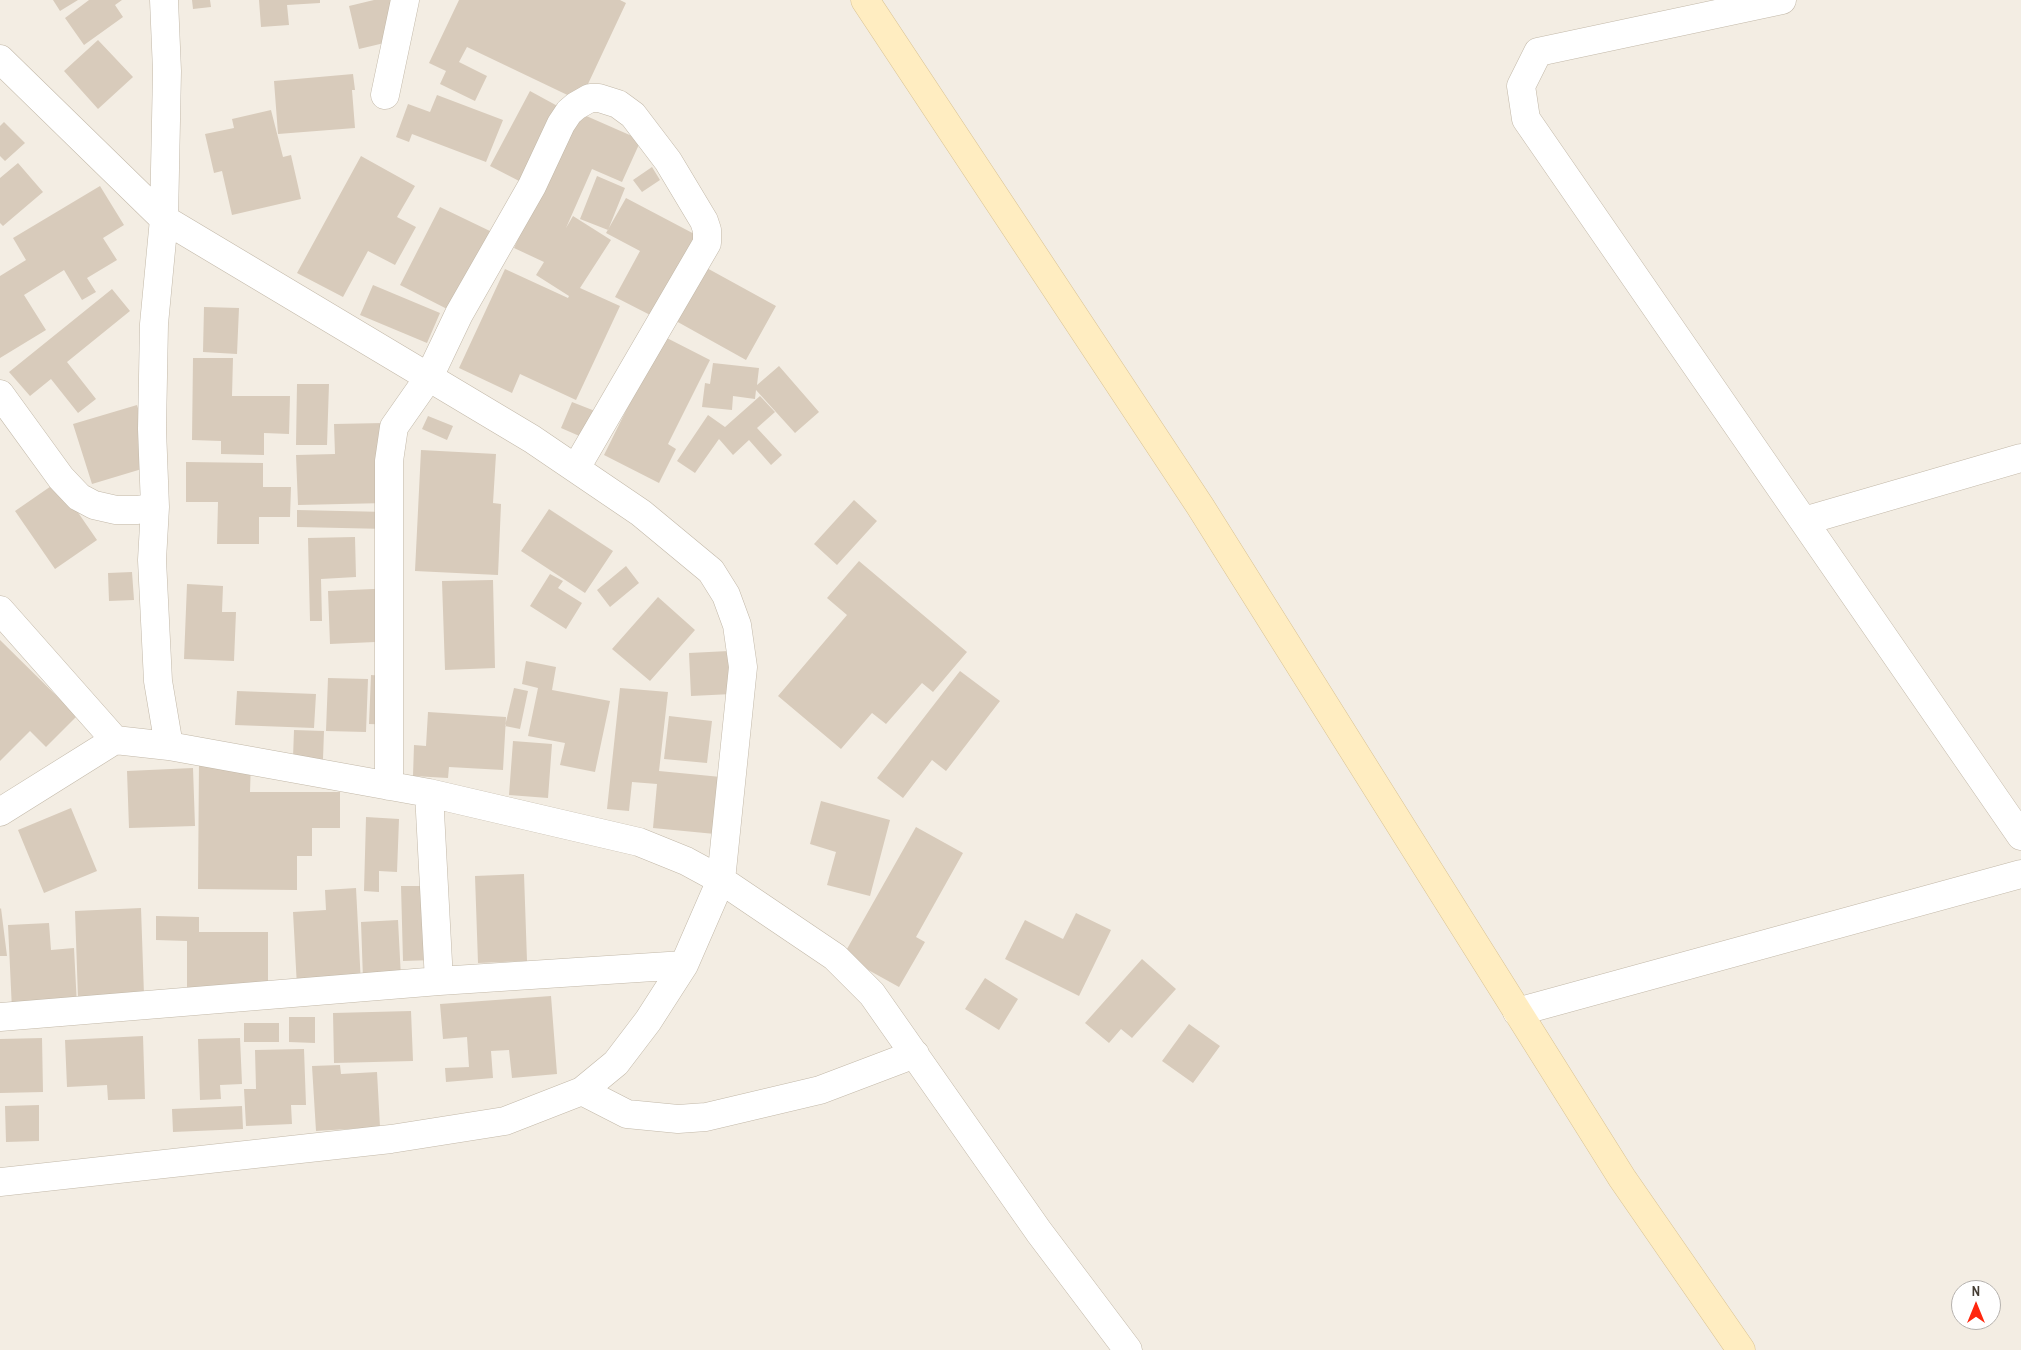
<!DOCTYPE html>
<html>
<head>
<meta charset="utf-8">
<style>
  body { margin:0 }
  #map { position:relative; width:2021px; height:1350px; overflow:hidden; background:#f3ede3; font-family:"Archivo Narrow",sans-serif }
  canvas { display:block }
  .north { position:absolute; left:1951px; top:1280px; width:50px; height:50px; box-sizing:border-box; background:#fff; border:1px solid #b5b1ad; border-radius:50%; rotate:0deg; font-size:14px; font-weight:700; line-height:20px; text-align:center; color:#453d33 }
  .north::after { content:''; display:block; margin:auto; width:18px; height:22px; background:#ff270e; clip-path:polygon(50% 0,100% 100%,50% 72%,0 100%) }
</style>
</head>
<body>
<div id="map">
<canvas width="2021" height="1350"></canvas>
<div class="north">N</div>
</div>
<script>
const context = document.querySelector('canvas').getContext('2d');
context.lineJoin = 'round';
function fillPath(path, color) {
  context.fillStyle = color;
  context.fill(path, 'evenodd');
}
function poly(rows) {
  const path = new Path2D();
  for (const r of rows) {
    path.moveTo(r[0], r[1]);
    for (let i = 2; i < r.length; i += 2) path.lineTo(r[i], r[i + 1]);
  }
  return path;
}
function stroke(path, color, width, dash) {
  context.strokeStyle = color;
  context.lineWidth = width;
  context.lineCap = dash ? 'butt' : 'round';
  context.setLineDash(dash || []);
  context.stroke(path);
}
const building = poly([
  [53,0,78,0,60,11],
  [89,0,122,0,115,5,123,17,84,45,65,18],
  [192,0,210,0,211,7,193,9],
  [259,0,320,0,320,3,287,5,289,25,261,27],
  [374,0,391,0,401,39,359,49,349,6],
  [459,0,620,0,626,3,580,101,467,47,459,62,487,76,475,101,440,84,446,71,429,63],
  [98,40,133,77,98,109,64,71],
  [353,74,355,90,352,90,355,128,278,134,274,81],
  [530,91,563,109,523,183,490,166],
  [437,95,503,120,486,162,412,134,409,142,396,137,408,104,430,112],
  [271,110,283,157,291,155,301,199,232,215,222,171,214,173,205,134,234,128,232,119],
  [575,111,641,140,622,182,592,169,566,228,573,216,611,240,580,288,620,306,576,400,520,374,512,393,459,368,505,269,568,298,569,296,536,275,544,262,514,248],
  [4,122,25,143,5,161,0,156,0,126],
  [361,156,415,186,397,217,416,227,395,265,368,251,343,297,297,273],
  [18,163,43,192,3,226,0,223,0,178],
  [652,167,660,180,642,192,633,180],
  [597,176,625,188,608,230,580,219],
  [100,186,124,225,103,238,117,260,87,278,96,292,82,300,64,270,24,295,46,330,0,358,0,276,26,260,13,238],
  [626,198,700,237,656,318,615,297,640,251,606,233],
  [440,207,492,232,451,311,400,285],
  [705,267,776,306,746,360,676,321],
  [373,285,440,313,427,343,360,315],
  [112,289,130,311,67,362,96,399,78,413,51,379,30,396,9,372],
  [204,307,239,308,237,354,203,352],
  [663,336,710,360,668,444,676,449,659,483,604,455],
  [193,358,233,358,232,396,290,396,289,434,264,433,264,455,221,454,221,441,192,440],
  [713,363,759,368,757,385,779,366,819,412,795,433,756,390,755,399,733,396,732,410,702,407,705,383,710,384],
  [297,384,329,384,327,445,296,445],
  [760,396,775,412,757,428,782,455,771,465,749,440,733,455,719,439,695,473,677,461,708,415,725,427],
  [572,402,595,411,584,438,561,428],
  [137,405,155,465,92,484,73,424],
  [428,416,453,426,447,440,422,429],
  [384,423,386,503,298,505,296,455,335,454,334,424],
  [421,450,496,454,493,503,501,504,498,575,415,571],
  [186,462,263,463,263,487,291,487,290,517,259,517,259,544,217,544,218,502,186,502],
  [57,482,97,540,55,569,15,511],
  [854,500,877,521,837,565,814,544],
  [549,509,613,551,585,593,521,551],
  [297,510,387,512,387,529,297,527],
  [355,537,356,577,321,579,322,621,310,621,308,538],
  [859,561,967,652,933,692,922,683,886,724,872,713,841,749,778,696,847,615,827,598],
  [626,566,639,583,610,607,597,590],
  [132,572,134,600,109,601,108,573],
  [550,574,563,581,558,588,582,603,566,629,530,606],
  [493,580,495,668,445,670,442,581],
  [187,584,223,586,222,612,236,612,234,661,184,659],
  [396,588,398,641,330,644,328,591],
  [658,597,695,630,650,681,612,649],
  [0,640,77,716,46,747,30,731,0,761],
  [729,651,732,694,691,696,689,653],
  [526,661,556,667,552,690,610,701,595,772,560,765,565,743,528,736,538,688,522,684],
  [960,671,1000,701,946,771,932,760,903,798,877,778],
  [371,675,399,677,397,725,369,724],
  [328,678,368,679,366,732,326,731],
  [514,688,528,691,520,729,505,726],
  [620,688,668,692,659,771,721,777,715,834,653,828,657,784,632,782,629,811,607,809],
  [237,691,316,694,314,728,235,725],
  [428,712,506,717,503,770,449,767,448,778,413,776,414,745,426,746],
  [669,716,712,721,707,763,664,759],
  [294,730,324,731,323,759,293,758],
  [513,741,552,744,548,798,509,795],
  [199,760,251,760,250,792,340,792,340,828,312,828,312,856,297,856,297,890,198,889],
  [193,768,195,826,129,828,127,771],
  [821,801,890,820,870,896,827,885,836,852,810,844],
  [71,808,97,871,44,893,18,830],
  [366,817,399,819,397,872,379,871,379,892,364,891],
  [916,827,963,853,916,937,925,942,899,987,843,956],
  [524,874,527,961,478,963,475,876],
  [401,886,432,886,434,960,403,961],
  [356,888,361,984,297,987,293,912,326,910,325,890],
  [1,908,7,956,0,956,0,909],
  [141,908,144,995,78,998,75,911],
  [1076,913,1111,930,1079,996,1005,959,1025,920,1063,939],
  [156,916,199,917,199,932,268,932,268,992,187,992,187,941,156,940],
  [398,920,401,978,363,979,361,922],
  [49,923,51,950,74,948,77,1006,12,1010,8,925],
  [1142,959,1176,989,1132,1038,1121,1029,1109,1043,1085,1023],
  [985,978,1018,999,999,1030,965,1009],
  [551,996,557,1074,512,1078,509,1050,491,1051,493,1078,446,1082,445,1068,469,1067,467,1037,443,1039,440,1004],
  [411,1011,413,1061,334,1063,333,1013],
  [289,1017,315,1017,315,1043,289,1042],
  [244,1023,279,1023,279,1042,244,1042],
  [1189,1024,1220,1046,1193,1083,1162,1061],
  [143,1036,145,1099,108,1100,107,1085,67,1087,65,1040],
  [42,1038,43,1092,0,1093,0,1039],
  [240,1038,242,1084,220,1085,221,1099,200,1100,198,1039],
  [304,1049,306,1105,291,1105,292,1124,246,1126,244,1089,256,1089,255,1050],
  [340,1065,341,1074,377,1072,380,1127,316,1131,312,1066],
  [39,1105,39,1141,6,1142,5,1106],
  [242,1106,243,1129,173,1132,172,1109]
]);
const street = poly([
  [164,0,167,71,164,219,154,324,152,429,155,507,152,560,158,681,169,746],
  [1782,0,1538,52,1521,86,1526,119,2021,836],
  [0,59,164,219,532,439,641,513,711,571,726,595,737,625,743,667,721,880,684,965,648,1021,616,1063,582,1091,505,1121,391,1139,0,1182],
  [385,95,405,0],
  [0,394,61,478,79,497,94,505,116,510,137,510,155,507],
  [1804,521,2021,458],
  [0,610,115,740],
  [389,786,389,461,394,427,429,377,459,314,532,186,561,124,569,112,576,106,590,98,599,98,618,104,633,115,668,161,704,221,707,230,707,243,576,468],
  [429,793,439,981],
  [0,812,115,740,169,746,429,793,639,842,686,861,721,880,835,957,872,994,1039,1232,1128,1350],
  [1517,1012,2021,874],
  [0,1017,439,981,684,965],
  [582,1091,627,1114,678,1119,706,1117,820,1090,915,1054]
]);
const secondary = poly([
  [865,0,1200,506,1622,1178,1741,1350]
]);
fillPath(building, '#d8cbbb');
stroke(street, '#c2b8a8', 29);
stroke(secondary, '#d9c292', 29);
stroke(street, '#fff', 28);
stroke(secondary, '#ffedc1', 28);
</script>
</body>
</html>
